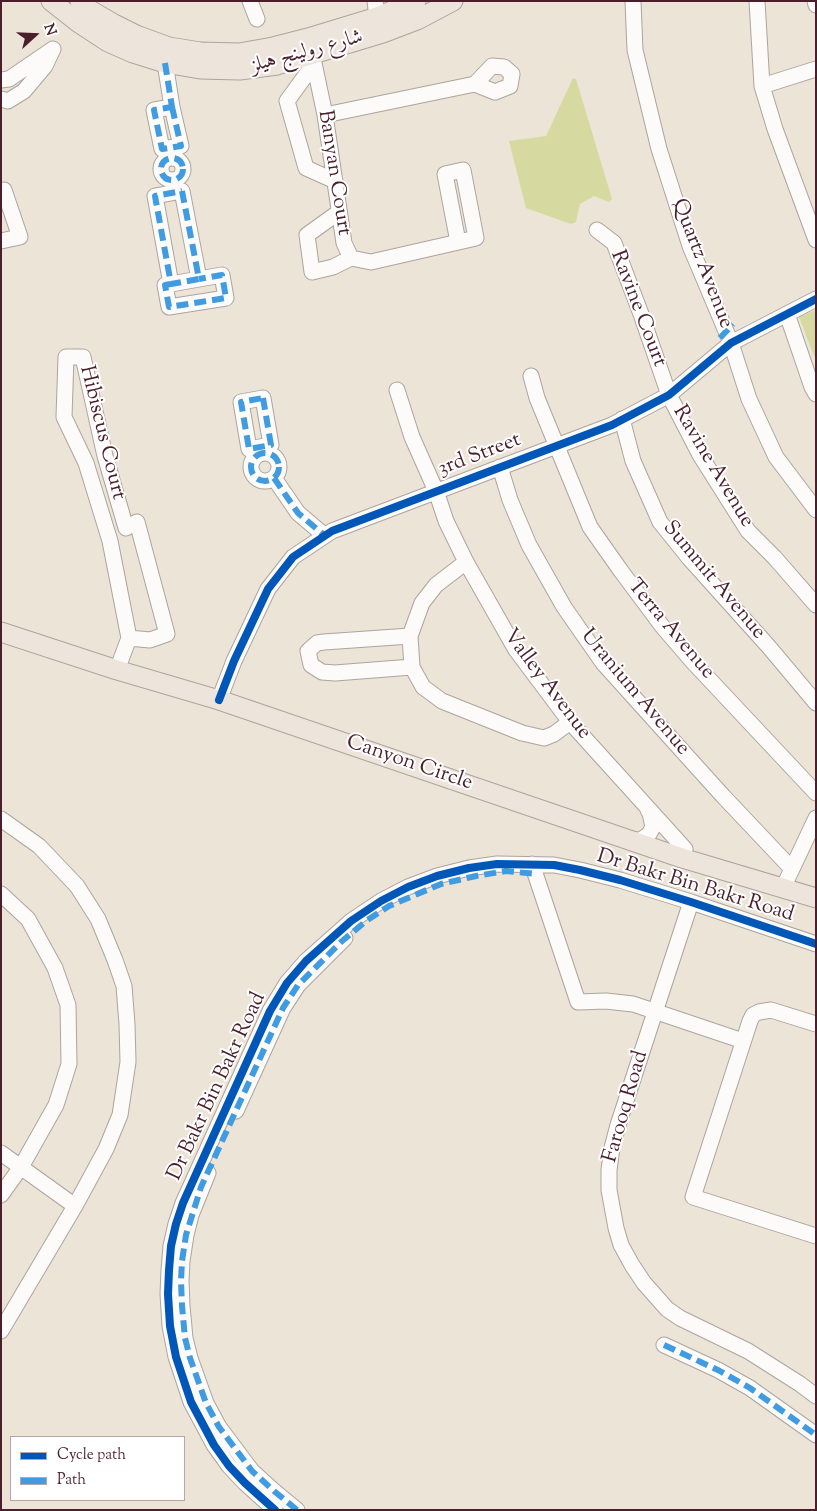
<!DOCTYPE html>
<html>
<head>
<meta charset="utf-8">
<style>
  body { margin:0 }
  #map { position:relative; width:817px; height:1511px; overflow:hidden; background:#ebe4d7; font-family:"Sorts Mill Goudy",serif }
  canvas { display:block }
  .frame { position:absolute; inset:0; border:2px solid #4a1f2b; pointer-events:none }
  .legend { position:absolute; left:10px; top:1436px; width:175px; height:65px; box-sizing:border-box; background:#fff; border:1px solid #b7a5aa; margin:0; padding:6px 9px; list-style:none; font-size:15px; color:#4a1f2b }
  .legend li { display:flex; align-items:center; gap:10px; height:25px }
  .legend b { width:25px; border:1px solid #b7a5aa }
  .north { position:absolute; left:10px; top:10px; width:50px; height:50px; -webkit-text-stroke:4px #fff; paint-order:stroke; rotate:70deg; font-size:14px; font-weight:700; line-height:20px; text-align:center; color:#4a1f2b }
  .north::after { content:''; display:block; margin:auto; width:18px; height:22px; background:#4a1f2b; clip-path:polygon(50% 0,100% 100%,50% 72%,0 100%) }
</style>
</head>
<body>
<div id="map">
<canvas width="817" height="1511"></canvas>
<div class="frame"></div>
<ul class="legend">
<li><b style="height:6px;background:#0057b8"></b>Cycle path</li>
<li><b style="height:6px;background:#409be1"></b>Path</li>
</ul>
<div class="north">N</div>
</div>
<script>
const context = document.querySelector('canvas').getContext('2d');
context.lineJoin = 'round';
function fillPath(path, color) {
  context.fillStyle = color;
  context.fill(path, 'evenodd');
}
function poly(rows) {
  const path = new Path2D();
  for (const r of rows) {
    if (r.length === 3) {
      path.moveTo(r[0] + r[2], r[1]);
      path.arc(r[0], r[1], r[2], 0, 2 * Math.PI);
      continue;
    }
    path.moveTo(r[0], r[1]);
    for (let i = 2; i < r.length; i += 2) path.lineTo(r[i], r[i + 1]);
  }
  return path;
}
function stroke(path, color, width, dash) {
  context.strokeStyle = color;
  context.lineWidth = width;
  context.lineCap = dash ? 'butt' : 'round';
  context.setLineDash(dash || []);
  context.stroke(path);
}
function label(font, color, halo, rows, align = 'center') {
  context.font = font + ' "Sorts Mill Goudy",Amiri,serif';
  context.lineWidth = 4;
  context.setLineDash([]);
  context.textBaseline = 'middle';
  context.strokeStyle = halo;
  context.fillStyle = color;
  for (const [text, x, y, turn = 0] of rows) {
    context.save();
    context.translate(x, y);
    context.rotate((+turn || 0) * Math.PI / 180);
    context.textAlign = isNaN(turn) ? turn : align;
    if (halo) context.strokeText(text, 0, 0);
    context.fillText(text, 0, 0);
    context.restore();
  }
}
const green = poly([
  [573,78,576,79,612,199,609,202,594,196,580,204,576,222,571,224,526,208,509,141,546,136],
  [816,310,816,361,799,317]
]);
const minor = poly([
  [250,1,257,19],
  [375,1,377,17,381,27],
  [633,1,635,50,659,149,690,246,731,343,749,399,776,457,816,510],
  [757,1,762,86,775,129,816,240],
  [815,1,816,5],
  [310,44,325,115,344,243,351,258,371,262,476,238,463,170,445,174,458,242],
  [165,63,172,107],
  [314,64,287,101,306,168,335,181],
  [1,80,9,79,53,49,45,66,24,91,8,101,1,99],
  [762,86,816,69],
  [172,107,181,146,162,149,154,110,172,107],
  [325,115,475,84,495,92,510,86,512,74,504,67,492,66,475,84],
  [172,169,11],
  [182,191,199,279,171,284,155,196,182,191],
  [339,212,307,235,312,272,333,267,351,258],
  [597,230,614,243,641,314,669,395,700,455,748,531,775,558,816,605],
  [1,241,20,237,4,190],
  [171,284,165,285,169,307,226,298,222,275,199,279],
  [787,314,812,387,816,394],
  [531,376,537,398,590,527,621,571,662,626,693,662,816,793],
  [397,390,412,437,436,491,446,521,466,562,516,650,570,722,685,849,682,858],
  [263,398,271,445,249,449,241,402,263,398],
  [622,419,633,461,660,522,689,558,769,647,816,703],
  [265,467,14],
  [500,467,510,500,529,545,564,607,603,663,723,796,792,869],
  [274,478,298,513,324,535],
  [466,562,436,585,422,603,410,636,412,667,423,687,442,701,522,733,544,738,554,734,570,722],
  [410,636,324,642,317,643,308,651,311,665,322,672,335,673,412,667],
  [117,670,129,638,150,640,167,634,137,522,126,528,105,456,83,357,66,357,64,417,86,463,110,541,129,638],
  [219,700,234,661,268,589,293,557,332,531,612,425,669,395,731,343,816,299],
  [1,819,39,846,77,886,98,919,115,960,124,986,127,1024,128,1062,120,1115,106,1149,75,1206,1,1331],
  [629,840,641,840,649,834,653,827,650,813,648,810],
  [532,864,578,1002,606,1001,633,1004,743,1041],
  [783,888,816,818],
  [1,894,28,919,55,968,68,1005,69,1064,56,1105,21,1167,1,1195],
  [691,902,618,1125,612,1148,609,1170,609,1190,616,1228,621,1245,632,1265,644,1283,667,1309,680,1318,748,1351,800,1384,816,1396],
  [816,1024,771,1010,759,1012,753,1015,750,1021,693,1197,816,1236],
  [236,1111,283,1008,298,985,345,938],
  [1,1153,75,1206],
  [208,1173,191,1215,186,1235,182,1261,181,1281,182,1306,185,1338,190,1358,206,1403,219,1427,252,1471,274,1491,297,1510],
  [664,1345,718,1370,750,1388,816,1435],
  [275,1510,245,1483,229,1466,214,1445,191,1402,176,1357,170,1326,168,1294,169,1270,171,1246,176,1224,183,1203,270,1011,287,983,306,961,351,921,381,901,408,887,437,876,469,868,497,864,554,865,580,870,620,880,691,902,816,944]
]);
const major = poly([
  [51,1,79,23,108,42,133,53,165,63,200,69,240,70,277,65,383,33,417,20,453,1],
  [80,1,90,10,114,24,136,35,169,47,200,52,239,53,273,47,308,38,377,17,416,1],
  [1,632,117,670,219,700,682,858,816,898]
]);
const quiet = poly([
  [165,63,172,107],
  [172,107,181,146,162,149,154,110,172,107],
  [172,169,11],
  [182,191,199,279,171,284,155,196,182,191],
  [171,284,165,285,169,307,226,298,222,275,199,279],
  [720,338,733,324],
  [263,398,271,445,249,449,241,402,263,398],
  [265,467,14],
  [274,478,298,513,324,535],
  [664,1345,718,1370,750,1388,816,1435],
  [297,1510,274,1491,252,1471,219,1427,206,1403,190,1358,185,1338,182,1306,181,1281,182,1261,186,1235,201,1187,283,1008,298,985,341,942,366,921,389,906,441,884,476,876,506,871,536,874]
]);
const cycleway = poly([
  [219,700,234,661,268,589,293,557,332,531,612,425,669,395,731,343,816,299],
  [275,1510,245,1483,229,1466,214,1445,191,1402,176,1357,170,1326,168,1294,169,1270,171,1246,176,1224,183,1203,270,1011,287,983,306,961,351,921,381,901,408,887,437,876,469,868,497,864,554,865,580,870,620,880,691,902,816,944]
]);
const streetNames = [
  ["شارع رولينج هيلز",307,53,-15],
  ["Banyan Court",333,173,81],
  ["Quartz Avenue",701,264,69],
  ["Ravine Court",637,309,69],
  ["Hibiscus Court",101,433,76],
  ["3rd Street",480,456,-21],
  ["Ravine Avenue",712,467,59],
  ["Summit Avenue",713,581,50],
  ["Terra Avenue",670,630,50],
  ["Valley Avenue",546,685,53],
  ["Uranium Avenue",634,693,50],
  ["Canyon Circle",409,764,19],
  ["Dr Bakr Bin Bakr Road",695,887,17],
  ["Dr Bakr Bin Bakr Road",218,1087,-65],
  ["Farooq Road",627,1107,-74]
];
fillPath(green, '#d6daa1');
stroke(minor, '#ada49e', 17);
stroke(major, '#ada49e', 21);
stroke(minor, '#fcfbf9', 15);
stroke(major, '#ede5dc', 19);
stroke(quiet, '#409be1', 6, [12, 6]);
stroke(cycleway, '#0057b8', 8);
label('21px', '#4a1f2b', '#fff', streetNames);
</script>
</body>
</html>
